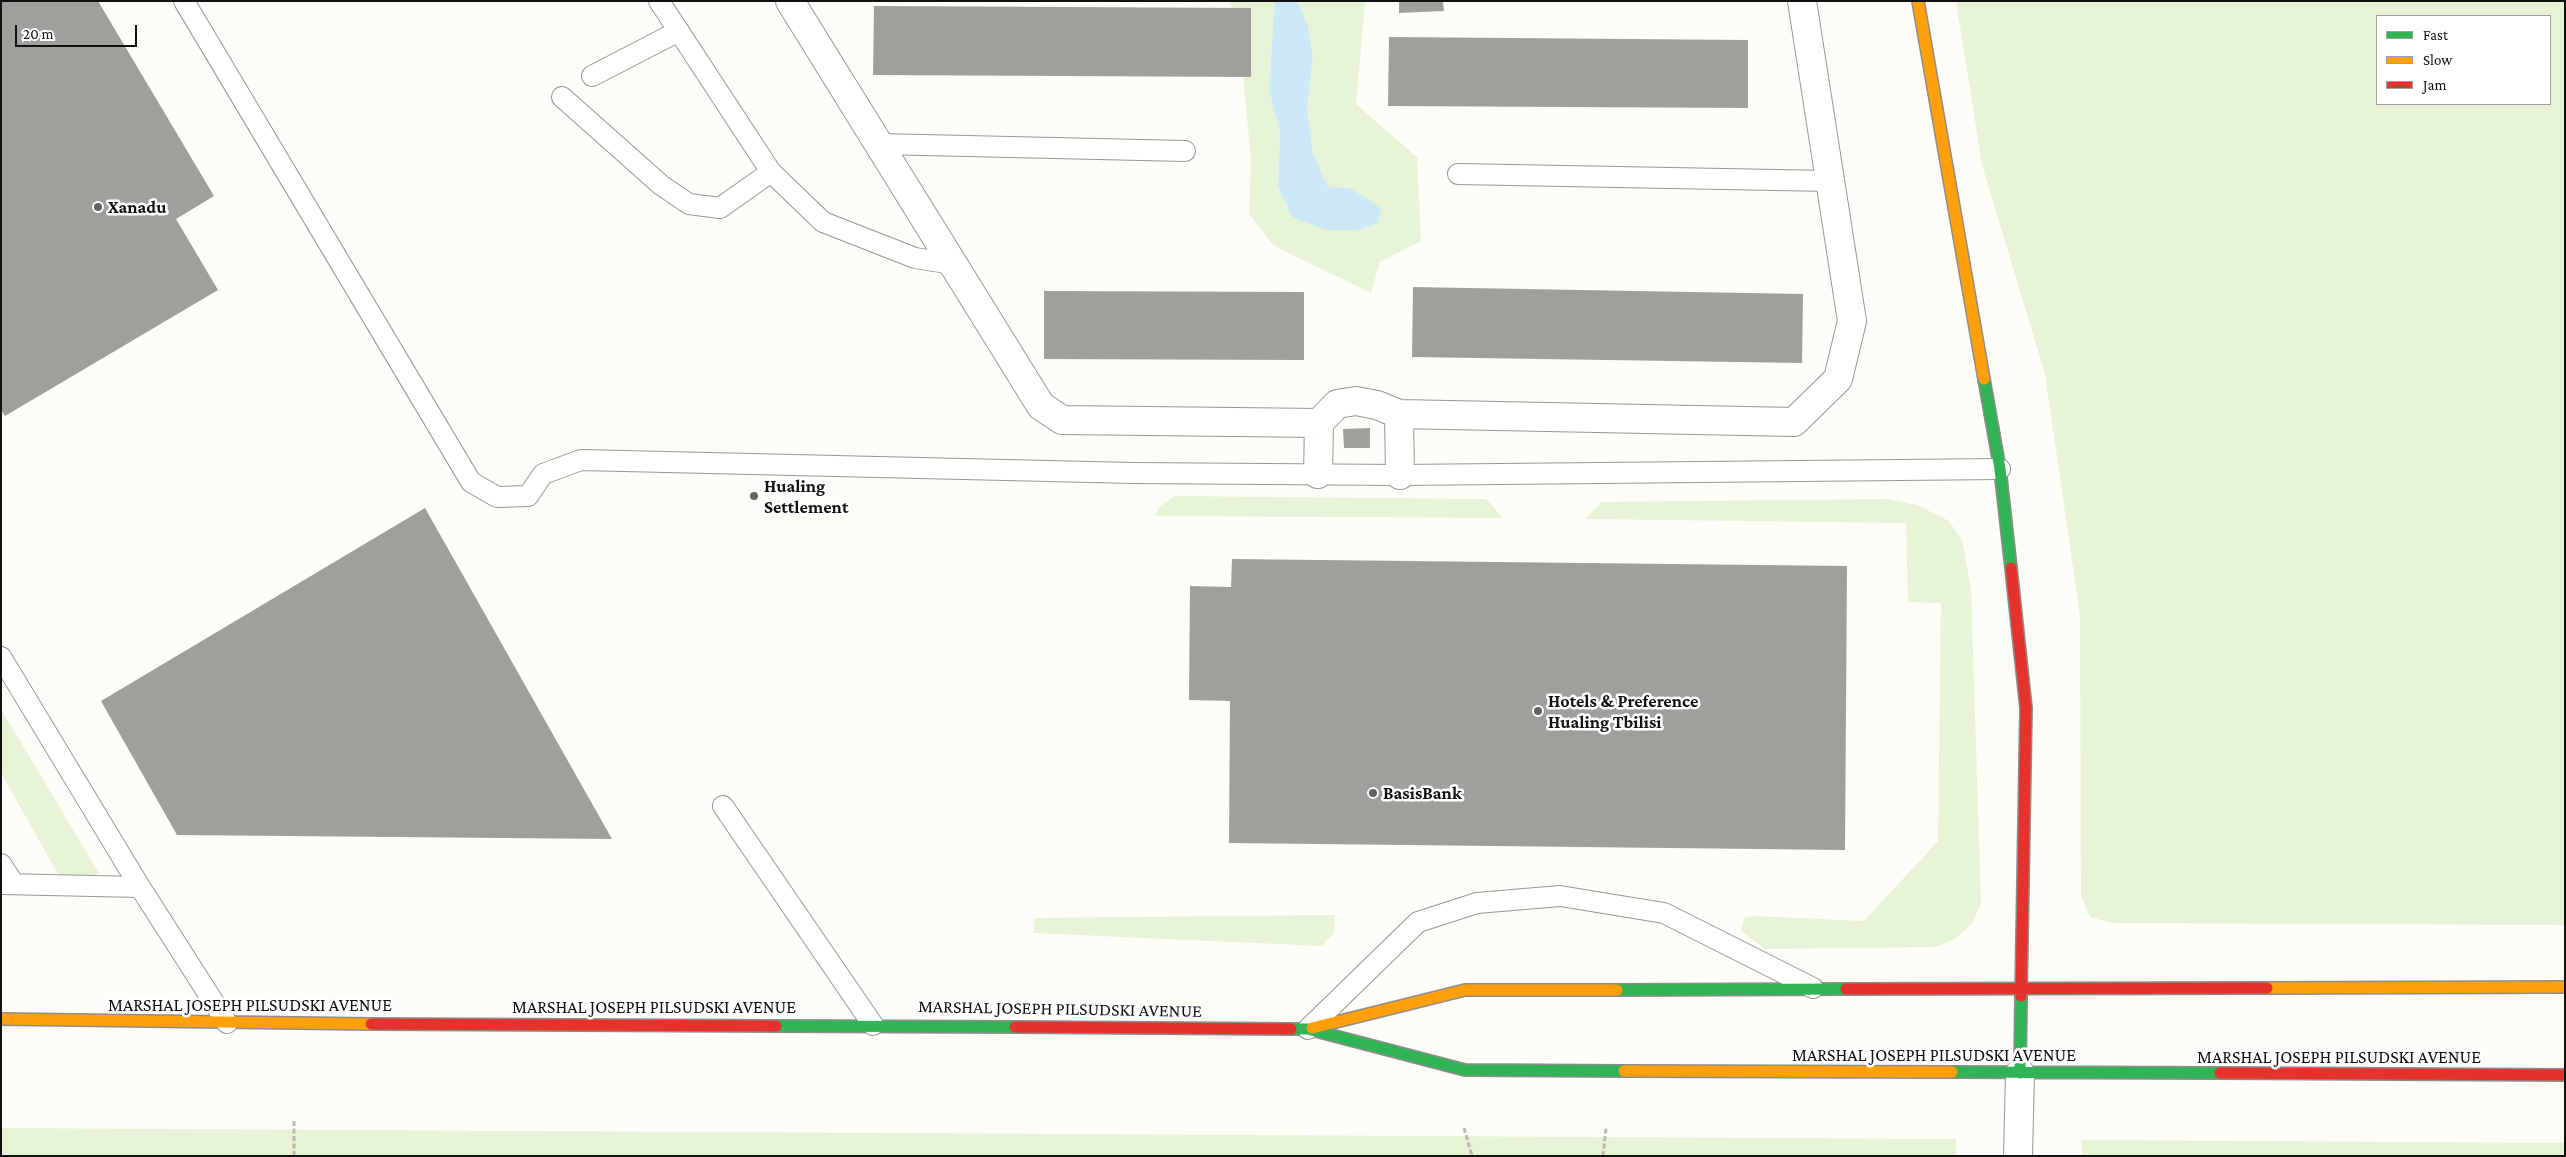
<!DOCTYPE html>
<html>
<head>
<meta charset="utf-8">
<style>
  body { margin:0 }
  #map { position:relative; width:2566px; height:1157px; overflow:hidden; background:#fdfcf7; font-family:"Crimson Pro",serif }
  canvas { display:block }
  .frame { position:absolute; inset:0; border:2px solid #111; pointer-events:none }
  .legend { position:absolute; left:2376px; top:15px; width:175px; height:90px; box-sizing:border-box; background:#fff; border:1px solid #a0a0a0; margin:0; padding:6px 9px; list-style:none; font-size:15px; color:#111 }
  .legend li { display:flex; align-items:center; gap:10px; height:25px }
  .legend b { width:25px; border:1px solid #a0a0a0 }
  .scale { position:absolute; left:15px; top:25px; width:122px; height:22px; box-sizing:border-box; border:2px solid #111; border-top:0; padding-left:6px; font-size:15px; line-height:18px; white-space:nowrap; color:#111; -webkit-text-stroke:4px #fff; paint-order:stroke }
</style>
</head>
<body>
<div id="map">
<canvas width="2566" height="1157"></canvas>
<div class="frame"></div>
<ul class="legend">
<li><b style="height:6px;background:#30b455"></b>Fast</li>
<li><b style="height:6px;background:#ff9f0a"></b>Slow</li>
<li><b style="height:6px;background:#e5322d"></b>Jam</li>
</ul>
<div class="scale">20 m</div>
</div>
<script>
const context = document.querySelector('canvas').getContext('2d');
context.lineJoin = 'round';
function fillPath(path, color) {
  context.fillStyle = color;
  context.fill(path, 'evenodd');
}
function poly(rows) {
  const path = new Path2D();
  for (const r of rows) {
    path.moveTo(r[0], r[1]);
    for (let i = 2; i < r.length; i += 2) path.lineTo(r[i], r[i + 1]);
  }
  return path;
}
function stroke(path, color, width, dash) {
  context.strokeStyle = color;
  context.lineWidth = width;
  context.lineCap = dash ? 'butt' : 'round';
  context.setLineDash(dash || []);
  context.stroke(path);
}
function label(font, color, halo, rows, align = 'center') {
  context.font = font + ' "Crimson Pro",serif';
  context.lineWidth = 5;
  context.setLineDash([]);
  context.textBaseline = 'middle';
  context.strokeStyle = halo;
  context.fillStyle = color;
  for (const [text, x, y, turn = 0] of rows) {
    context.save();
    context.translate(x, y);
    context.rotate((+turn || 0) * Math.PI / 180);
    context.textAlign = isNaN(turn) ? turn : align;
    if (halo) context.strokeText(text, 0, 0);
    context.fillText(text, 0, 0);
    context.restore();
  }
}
const green = poly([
  [1229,1,1275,1,1276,4,1269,91,1280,132,1278,186,1292,217,1350,188,1328,187,1313,153,1307,107,1313,58,1308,26,1297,1,1365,1,1356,104,1417,157,1421,241,1380,262,1371,293,1274,246,1249,214,1251,161,1244,86,1244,24],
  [1956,1,2565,1,2565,925,2112,923,2090,917,2081,895,2080,616,2045,374,1982,165],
  [2550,16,2550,104,2377,104,2377,16],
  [1175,496,1486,499,1503,518,1155,516,1160,506],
  [1888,499,1917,505,1949,521,1962,540,1971,589,1981,903,1972,924,1955,939,1936,947,1765,949,1741,931,1744,918,1754,916,1864,921,1938,841,1941,603,1908,602,1906,523,1585,519,1602,502],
  [1,709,99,873,81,881,58,874,1,773],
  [1335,915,1334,933,1322,946,1033,933,1035,918],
  [1,1128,1956,1139,1956,1156,1,1156],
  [2081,1140,2565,1143,2565,1156,2083,1156]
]);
const water = poly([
  [1275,1,1297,1,1308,26,1313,58,1307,107,1313,153,1328,187,1350,188,1381,208,1378,223,1358,230,1326,230,1292,217,1278,186,1280,132,1269,91]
]);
const building = poly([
  [1,1,98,1,214,196,176,219,218,290,5,416,1,410],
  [1399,1,1443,1,1444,11,1399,13],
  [874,6,1251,8,1251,77,873,75],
  [1389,37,1748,40,1748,108,1388,106],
  [1413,287,1803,294,1802,363,1412,357],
  [1044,291,1304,292,1304,360,1044,359],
  [1370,428,1370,448,1344,448,1343,429],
  [425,508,612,839,177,835,101,701],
  [1232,559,1847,566,1845,850,1229,843,1230,701,1189,700,1190,586,1231,587]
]);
const path = poly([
  [1464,1128,1472,1156],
  [294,1156,294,1119],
  [1603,1156,1606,1128]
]);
const lane = poly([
  [184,1,471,482,497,497,528,496,543,474,581,460,1133,473,1400,475,2000,469],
  [659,1,771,172,823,222,915,258,953,264],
  [592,76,679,31],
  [562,97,661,185,689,204,720,208,771,172],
  [879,144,1185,151],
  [1458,174,1830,181],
  [1,657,140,887,227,1023],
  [723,806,873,1025],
  [1,864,14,884],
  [1,884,140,887],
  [1308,1029,1418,922,1477,903,1560,896,1664,913,1813,988]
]);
const street = poly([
  [790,1,1041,406,1062,420,1319,423,1337,404,1356,401,1377,405,1399,414,1794,422,1838,379,1852,321,1802,1],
  [1399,414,1400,475],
  [1318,474,1319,423],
  [2018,1156,2020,1073]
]);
const fast = poly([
  [1984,379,2000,469,2011,568],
  [1617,990,1846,989],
  [776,1026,1015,1027],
  [1291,1029,1308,1029,1465,1070,1624,1071],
  [1952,1072,2220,1073],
  [2020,1073,2021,996]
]);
const slow = poly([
  [1918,1,1984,379],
  [2267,988,2565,987],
  [1,1019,371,1024],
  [1312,1028,1465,990,1617,990],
  [1624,1071,1952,1072]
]);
const jam = poly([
  [2011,568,2026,708,2021,996],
  [1846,989,2267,988],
  [371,1024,776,1026],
  [1015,1027,1291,1029],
  [2220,1073,2565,1075]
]);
const markers = [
  [98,207,5,"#646362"],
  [754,496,5,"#646362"],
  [1538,711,5,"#646362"],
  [1373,793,5,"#646362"]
];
const poiNames = [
  ["Xanadu",108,207],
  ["Hualing",764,486],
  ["Settlement",764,507],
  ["Hotels & Preference",1548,701],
  ["Hualing Tbilisi",1548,722],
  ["BasisBank",1383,793]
];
const streetNames = [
  ["MARSHAL JOSEPH PILSUDSKI AVENUE",250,1005],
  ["MARSHAL JOSEPH PILSUDSKI AVENUE",654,1007],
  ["MARSHAL JOSEPH PILSUDSKI AVENUE",1060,1009,1],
  ["MARSHAL JOSEPH PILSUDSKI AVENUE",1934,1055],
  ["MARSHAL JOSEPH PILSUDSKI AVENUE",2339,1057]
];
fillPath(green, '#e7f3d7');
fillPath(water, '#cde8f7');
fillPath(building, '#a19f9c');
stroke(lane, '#979795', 22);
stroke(street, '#979795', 30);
stroke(fast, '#8e8d8b', 14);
stroke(slow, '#8e8d8b', 14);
stroke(jam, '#8e8d8b', 14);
stroke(path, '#b9b9b8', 3, [5, 2.5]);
stroke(lane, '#fffffe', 20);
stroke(street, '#fffffe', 28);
stroke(fast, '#30b455', 11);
stroke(slow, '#ff9f0a', 11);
stroke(jam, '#e5322d', 11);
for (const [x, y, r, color] of markers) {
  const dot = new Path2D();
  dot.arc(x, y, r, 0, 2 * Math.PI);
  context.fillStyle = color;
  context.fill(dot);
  stroke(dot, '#fff', 2);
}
label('bold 18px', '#111', '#fff', poiNames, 'left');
label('18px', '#111', '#fff', streetNames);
</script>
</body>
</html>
